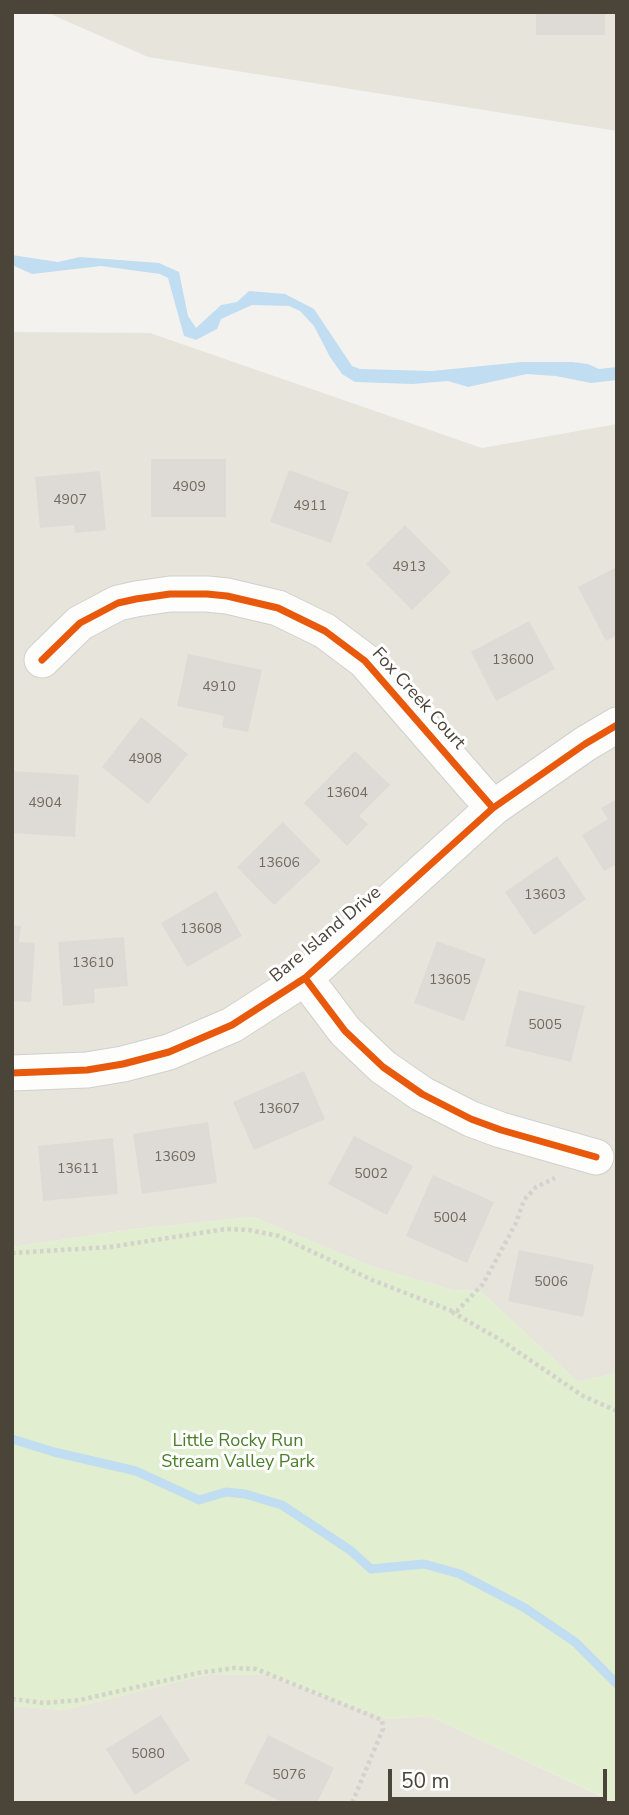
<!DOCTYPE html>
<html>
<head>
<meta charset="utf-8">
<style>
  body { margin:0 }
  #map { position:relative; width:629px; height:1815px; overflow:hidden; background:#f4f2ee; font-family:"Nunito Sans",sans-serif }
  canvas { display:block }
  .frame { position:absolute; inset:0; border:14px solid #4b4439; pointer-events:none }
  .scale { position:absolute; left:388px; top:1769px; width:219px; height:32px; box-sizing:border-box; border:4px solid #4b4439; border-top:0; padding-left:9px; font-size:21px; line-height:24px; white-space:nowrap; color:#4b4439; -webkit-text-stroke:5px #fff; paint-order:stroke }
</style>
</head>
<body>
<div id="map">
<canvas width="629" height="1815"></canvas>
<div class="frame"></div>
<div class="scale">50 m</div>
</div>
<script>
const context = document.querySelector('canvas').getContext('2d');
context.lineJoin = 'round';
function fillPath(path, color) {
  context.fillStyle = color;
  context.fill(path, 'evenodd');
}
function poly(rows) {
  const path = new Path2D();
  for (const r of rows) {
    path.moveTo(r[0], r[1]);
    for (let i = 2; i < r.length; i += 2) path.lineTo(r[i], r[i + 1]);
  }
  return path;
}
function stroke(path, color, width, dash) {
  context.strokeStyle = color;
  context.lineWidth = width;
  context.lineCap = dash ? 'butt' : 'round';
  context.setLineDash(dash || []);
  context.stroke(path);
}
function label(font, color, halo, rows, align = 'center') {
  context.font = font + ' "Nunito Sans",sans-serif';
  context.lineWidth = 6;
  context.setLineDash([]);
  context.textBaseline = 'middle';
  context.strokeStyle = halo;
  context.fillStyle = color;
  for (const [text, x, y, turn = 0] of rows) {
    context.save();
    context.translate(x, y);
    context.rotate((+turn || 0) * Math.PI / 180);
    context.textAlign = isNaN(turn) ? turn : align;
    if (halo) context.strokeText(text, 0, 0);
    context.fillText(text, 0, 0);
    context.restore();
  }
}
const residential = poly([
  [46,12,617,12,617,131,148,57],
  [12,332,150,333,482,448,617,424,617,1373,578,1382,480,1291,453,1290,373,1267,253,1217,135,1229,12,1247],
  [210,1674,265,1675,386,1719,429,1716,616,1803,12,1803,12,1706,64,1710]
]);
const green = poly([
  [253,1217,373,1267,453,1290,480,1291,578,1382,617,1373,617,1803,429,1716,386,1719,265,1675,210,1674,64,1710,12,1706,12,1247,135,1229]
]);
const water = poly([
  [12,255,58,262,80,257,159,263,179,272,188,316,196,328,221,305,237,302,249,291,285,294,314,309,352,366,360,369,432,371,522,362,572,362,588,364,599,369,617,367,617,380,591,383,556,376,527,374,468,387,448,381,413,384,355,382,342,374,330,357,314,326,300,311,289,306,252,305,221,319,217,329,196,340,184,336,168,278,160,274,101,266,32,274,12,265]
]);
const stream = poly([
  [12,1439,54,1452,136,1471,199,1500,226,1492,245,1494,282,1505,350,1550,371,1569,424,1564,460,1574,525,1608,575,1642,617,1684]
]);
const building = poly([
  [536,12,605,12,605,35,536,35],
  [151,459,226,459,226,517,151,517],
  [289,470,349,492,331,543,270,522],
  [100,471,106,530,75,533,74,525,40,528,35,477],
  [405,525,451,572,412,610,366,564],
  [617,567,617,635,606,641,578,587],
  [529,621,555,669,496,701,471,652],
  [188,654,262,670,248,732,222,727,224,716,177,706],
  [141,717,188,754,148,804,102,767],
  [355,751,390,785,359,816,368,824,347,846,304,803],
  [12,771,79,775,75,837,12,833],
  [617,799,617,864,604,871,582,835,608,819,601,808],
  [283,822,321,861,274,905,237,867],
  [557,856,586,899,534,935,505,892],
  [216,891,242,936,187,967,161,923],
  [12,925,21,926,19,942,35,943,31,1002,12,1001],
  [124,937,128,986,94,989,95,1003,63,1006,58,942],
  [437,941,486,959,464,1021,414,1003],
  [519,990,585,1006,571,1062,505,1046],
  [304,1071,325,1119,254,1150,233,1102],
  [208,1122,217,1183,142,1194,133,1134],
  [354,1136,413,1166,387,1215,328,1184],
  [113,1138,118,1194,43,1201,38,1146],
  [433,1175,494,1202,467,1263,406,1236],
  [519,1250,594,1265,583,1317,508,1301],
  [161,1715,190,1760,135,1795,106,1749],
  [268,1735,334,1768,317,1803,284,1803,244,1783]
]);
const path = poly([
  [12,1253,110,1247,226,1229,249,1230,279,1236,372,1280,452,1311,457,1311,483,1284,516,1223,524,1200,536,1187,555,1178],
  [452,1312,499,1339,583,1396,617,1411],
  [12,1699,44,1703,80,1700,198,1673,234,1668,256,1669,382,1720,383,1729,352,1803]
]);
const street = poly([
  [42,660,80,623,118,603,136,599,170,594,207,594,227,596,278,608,325,631,365,661,493,808],
  [305,978,345,1031,383,1067,422,1094,471,1119,501,1130,596,1157],
  [12,1073,87,1070,123,1064,169,1052,232,1025,305,978,493,808,585,744,617,725]
]);
const cycleway = poly([
  [42,660,80,623,118,603,136,599,170,594,207,594,227,596,278,608,325,631,365,661,493,808],
  [305,978,345,1031,383,1067,422,1094,471,1119,501,1130,596,1157],
  [12,1073,87,1070,123,1064,169,1052,232,1025,305,978,493,808,585,744,617,725]
]);
const numberNames = [
  ["4909",189,488],
  ["4907",70,501],
  ["4911",310,507],
  ["4913",409,568],
  ["13600",513,661],
  ["4910",219,688],
  ["4908",145,760],
  ["13604",347,794],
  ["4904",45,804],
  ["13606",279,864],
  ["13603",545,896],
  ["13608",201,930],
  ["13610",93,964],
  ["13605",450,981],
  ["5005",545,1026],
  ["13607",279,1110],
  ["13609",175,1158],
  ["13611",78,1170],
  ["5002",371,1175],
  ["5004",450,1219],
  ["5006",551,1283],
  ["5080",148,1755],
  ["5076",289,1776]
];
const streetNames = [
  ["Fox Creek Court",418,699,48],
  ["Bare Island Drive",326,935,-40]
];
const parkNames = [
  ["Little Rocky Run",238,1442],
  ["Stream Valley Park",238,1463]
];
fillPath(residential, '#e7e4dc');
fillPath(green, '#e1eecf');
fillPath(water, '#c0ddf1');
stroke(stream, '#c0ddf1', 9);
fillPath(building, '#dedbd6');
stroke(street, '#d2d0cb', 37);
stroke(path, '#d3d2cc', 4.5, [3.5, 3.5]);
stroke(street, '#fdfdfc', 35);
stroke(cycleway, '#e8590c', 7);
label('14px', '#706a61', null, numberNames);
label('18px', '#4b4439', '#fff', streetNames);
label('18px', '#4a7f2a', '#fff', parkNames);
</script>
</body>
</html>
